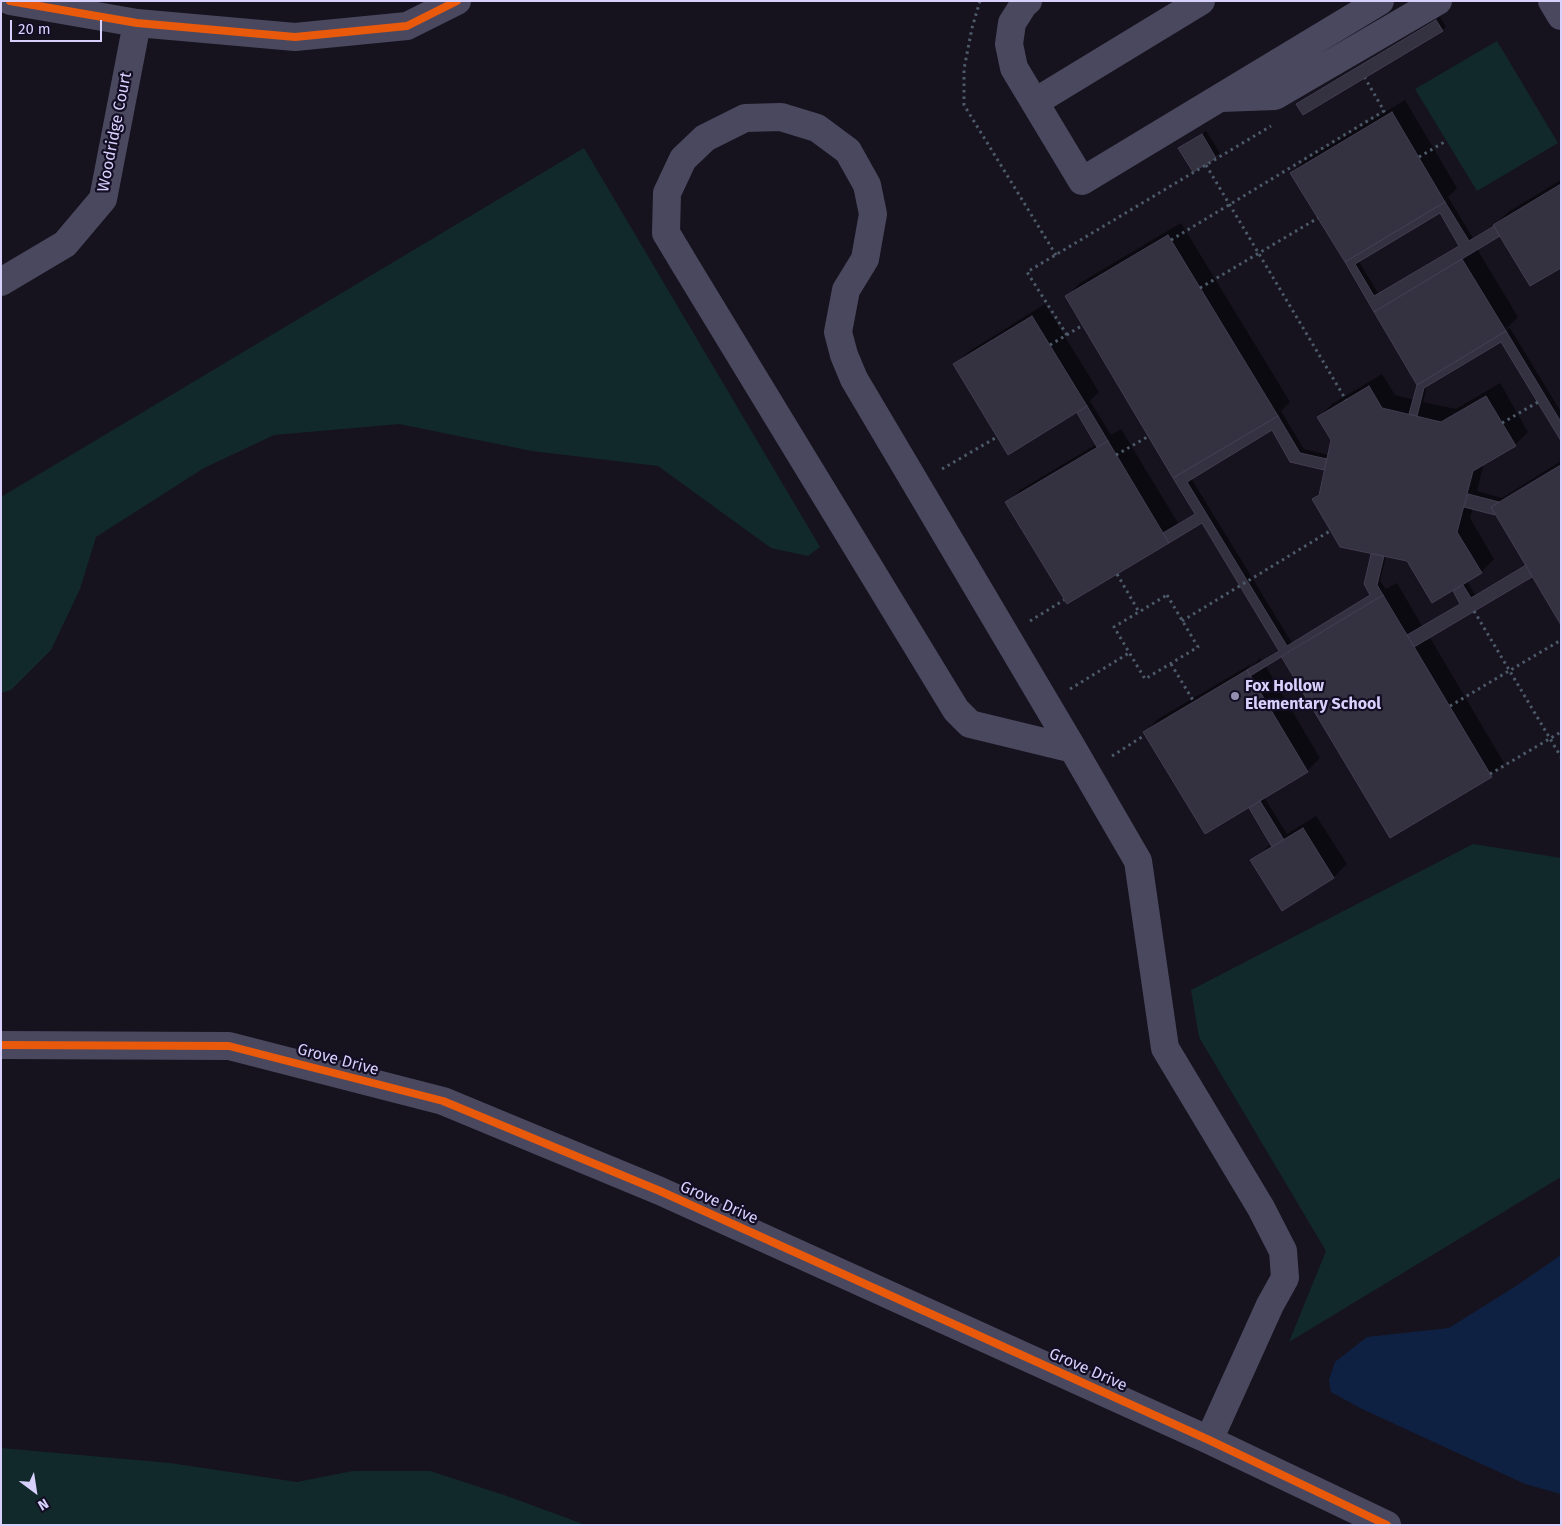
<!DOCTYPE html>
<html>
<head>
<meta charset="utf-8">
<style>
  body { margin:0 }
  #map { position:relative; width:1562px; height:1526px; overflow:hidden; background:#16131e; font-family:"Fira Sans",sans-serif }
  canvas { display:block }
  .frame { position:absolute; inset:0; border:2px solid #d8d1fe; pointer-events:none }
  .north { position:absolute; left:10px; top:1466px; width:50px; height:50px; -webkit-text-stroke:4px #130e23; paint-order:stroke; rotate:149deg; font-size:14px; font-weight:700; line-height:20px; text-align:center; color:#d8d1fe }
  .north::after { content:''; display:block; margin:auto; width:18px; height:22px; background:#d8d1fe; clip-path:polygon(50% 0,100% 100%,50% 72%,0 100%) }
  .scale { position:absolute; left:10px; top:20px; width:92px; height:22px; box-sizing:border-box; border:2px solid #d8d1fe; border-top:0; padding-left:6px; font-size:15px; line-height:18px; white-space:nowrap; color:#d8d1fe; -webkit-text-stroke:4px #130e23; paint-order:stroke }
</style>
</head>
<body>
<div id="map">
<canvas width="1562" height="1526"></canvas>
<div class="frame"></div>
<div class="north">N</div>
<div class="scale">20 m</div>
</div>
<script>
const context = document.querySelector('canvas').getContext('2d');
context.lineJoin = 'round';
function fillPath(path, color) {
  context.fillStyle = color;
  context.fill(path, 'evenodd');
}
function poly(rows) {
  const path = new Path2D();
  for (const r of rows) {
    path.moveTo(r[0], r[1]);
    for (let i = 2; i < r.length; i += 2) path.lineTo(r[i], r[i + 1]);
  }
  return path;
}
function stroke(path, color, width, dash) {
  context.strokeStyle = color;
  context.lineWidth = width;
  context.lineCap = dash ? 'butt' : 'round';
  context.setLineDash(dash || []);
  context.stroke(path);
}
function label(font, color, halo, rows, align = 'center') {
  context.font = font + ' "Fira Sans",sans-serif';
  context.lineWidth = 4.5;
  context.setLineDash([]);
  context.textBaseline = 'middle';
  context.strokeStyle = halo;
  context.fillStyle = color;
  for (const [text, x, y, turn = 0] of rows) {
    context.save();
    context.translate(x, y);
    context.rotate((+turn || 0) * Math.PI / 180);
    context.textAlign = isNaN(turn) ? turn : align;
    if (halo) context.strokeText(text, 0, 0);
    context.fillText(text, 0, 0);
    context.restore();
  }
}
const green = poly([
  [1497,41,1558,143,1477,191,1415,89],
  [584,148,820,547,808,556,771,548,658,466,532,451,399,424,274,435,204,468,96,537,80,589,51,650,11,690,1,693,1,497],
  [1473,844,1561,858,1561,1177,1289,1342,1326,1251,1199,1037,1191,990],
  [1,1448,170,1463,297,1482,353,1471,430,1471,504,1495,586,1525,1,1525]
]);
const water = poly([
  [1561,1255,1561,1494,1525,1484,1362,1409,1331,1392,1329,1380,1335,1362,1367,1337,1449,1328,1516,1286]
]);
const shadow = poly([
  [1440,17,1446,27,1442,30,1298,104,1302,100],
  [1405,100,1457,188,1448,197,1473,238,1495,225,1508,212,1561,180,1561,266,1501,234,1477,249,1518,317,1505,330,1510,328,1561,412,1561,438,1502,340,1427,385,1423,402,1456,409,1500,383,1528,432,1515,445,1484,463,1477,491,1502,498,1561,461,1561,464,1506,497,1532,575,1429,636,1504,763,1491,776,1282,655,1265,665,1320,758,1307,771,1264,797,1287,834,1316,816,1347,864,1334,877,1282,909,1252,861,1272,843,1249,806,1145,732,1158,719,1253,663,1242,674,1243,676,1260,658,1262,661,1279,650,1202,522,1067,603,1007,503,1020,490,1097,444,1077,411,954,365,968,352,1045,304,1099,392,1090,401,1111,435,1121,429,1178,523,1196,513,1067,296,1080,283,1181,223,1290,402,1281,411,1304,449,1329,455,1333,440,1319,417,1332,404,1382,374,1395,395,1415,400,1419,384,1292,173,1305,160],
  [1440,212,1460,245,1378,293,1358,260],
  [1272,429,1291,460,1324,468,1327,465,1321,491,1313,499,1372,553,1365,584,1371,594,1292,643,1191,478],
  [1473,508,1496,514,1526,565,1475,595,1467,581,1481,572,1494,559,1470,518],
  [1386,556,1408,560,1453,589,1461,603,1422,626,1397,583,1386,589,1380,581],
  [1206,131,1220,153,1194,170,1180,148]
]);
const building = poly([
  [1436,20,1443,31,1303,115,1296,104,1436,20],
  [1392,112,1445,202,1345,262,1290,173,1392,112],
  [1202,134,1216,158,1193,172,1178,148,1202,134],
  [1561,184,1561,268,1530,286,1493,225,1561,184],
  [1445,202,1469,241,1494,226,1500,236,1374,312,1345,262,1445,202],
  [1440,213,1459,246,1374,296,1355,264,1440,213],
  [1168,235,1278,416,1173,478,1065,296,1168,235],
  [1462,259,1506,331,1417,385,1374,312,1462,259],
  [1032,316,1087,406,1008,455,953,364,1032,316],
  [1506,331,1561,422,1561,441,1501,342,1424,388,1417,416,1409,414,1417,385,1506,331],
  [1369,386,1382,408,1441,422,1486,396,1516,446,1473,471,1457,532,1482,573,1432,603,1407,561,1340,547,1312,499,1319,495,1331,440,1317,417,1369,386],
  [1087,406,1108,441,1097,447,1077,413,1087,406],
  [1278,416,1300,453,1327,459,1324,470,1290,462,1272,430,1187,482,1287,646,1370,595,1364,584,1371,554,1384,556,1377,585,1383,595,1250,676,1247,670,1279,651,1202,523,1169,543,1163,533,1195,514,1173,478,1278,416],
  [1108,441,1169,543,1067,604,1005,502,1108,441],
  [1561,465,1561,625,1491,507,1561,465],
  [1468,494,1499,502,1491,507,1495,515,1464,507,1468,494],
  [1526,565,1532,577,1414,647,1407,635,1460,604,1453,591,1463,585,1471,598,1526,565],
  [1383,595,1492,777,1390,838,1281,656,1383,595],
  [1247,670,1308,772,1205,834,1143,732,1247,670],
  [1260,801,1284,840,1272,847,1249,808,1260,801],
  [1303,828,1334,878,1282,911,1250,860,1303,828]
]);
const path = poly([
  [980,1,972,28,964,69,964,105,1056,255],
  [1419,157,1446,141],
  [1206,165,1346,400],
  [1171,240,1384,111,1365,78],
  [1200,288,1318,218],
  [1067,335,1027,272,1271,126],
  [1050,345,1083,325],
  [1502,423,1538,402],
  [1116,455,1149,436],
  [942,469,997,437],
  [1117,574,1139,612],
  [1167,595,1198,647,1145,679,1114,627,1167,595],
  [1474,611,1561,757],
  [1030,621,1064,600],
  [1182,621,1330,531],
  [1171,664,1194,702],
  [1070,689,1129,653],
  [1450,706,1561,640],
  [1112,756,1145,735],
  [1490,774,1561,732]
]);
const minor = poly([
  [10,1,137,23,295,37,407,26,457,1],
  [1028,1,1024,4,1012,23,1009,44,1014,68,1082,181,1380,1],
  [1552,1,1561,16],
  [1221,98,1275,96,1438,1],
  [1035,102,1201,1],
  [1,282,65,244,103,199,137,23],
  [1073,749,970,724,956,710,687,268,666,233,667,193,683,159,705,138,745,118,781,117,817,128,848,151,867,185,873,214,865,259,846,290,838,332,844,355,854,379,1073,749,1138,861,1165,1048,1261,1208,1283,1251,1285,1278,1270,1305,1209,1440],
  [1,1045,229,1046,443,1101,660,1191,1209,1440,1387,1525]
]);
const cycleway = poly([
  [10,1,137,23,295,37,407,26,457,1],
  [1,1045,229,1046,443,1101,660,1191,1209,1440,1387,1525]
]);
const markers = [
  [1235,696,5,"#948eb0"]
];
const streetNames = [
  ["Woodridge Court",115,132,-79],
  ["Grove Drive",338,1060,15],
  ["Grove Drive",719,1203,24],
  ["Grove Drive",1088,1370,24]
];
const poiNames = [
  ["Fox Hollow",1245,687],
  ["Elementary School",1245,705]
];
fillPath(green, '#12292b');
fillPath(water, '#0f2143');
fillPath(shadow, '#0007');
fillPath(building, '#343140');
stroke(building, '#433d52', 1);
stroke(path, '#4c5a69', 3, [2.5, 4]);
stroke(minor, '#4a485f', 28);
stroke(cycleway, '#e8590c', 8);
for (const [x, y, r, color] of markers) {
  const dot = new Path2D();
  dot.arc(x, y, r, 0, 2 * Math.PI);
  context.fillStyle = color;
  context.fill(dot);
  stroke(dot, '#130e23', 2);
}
label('16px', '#d8d1fe', '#130e23', streetNames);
label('bold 16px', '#d8d1fe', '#130e23', poiNames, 'left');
</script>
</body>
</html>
